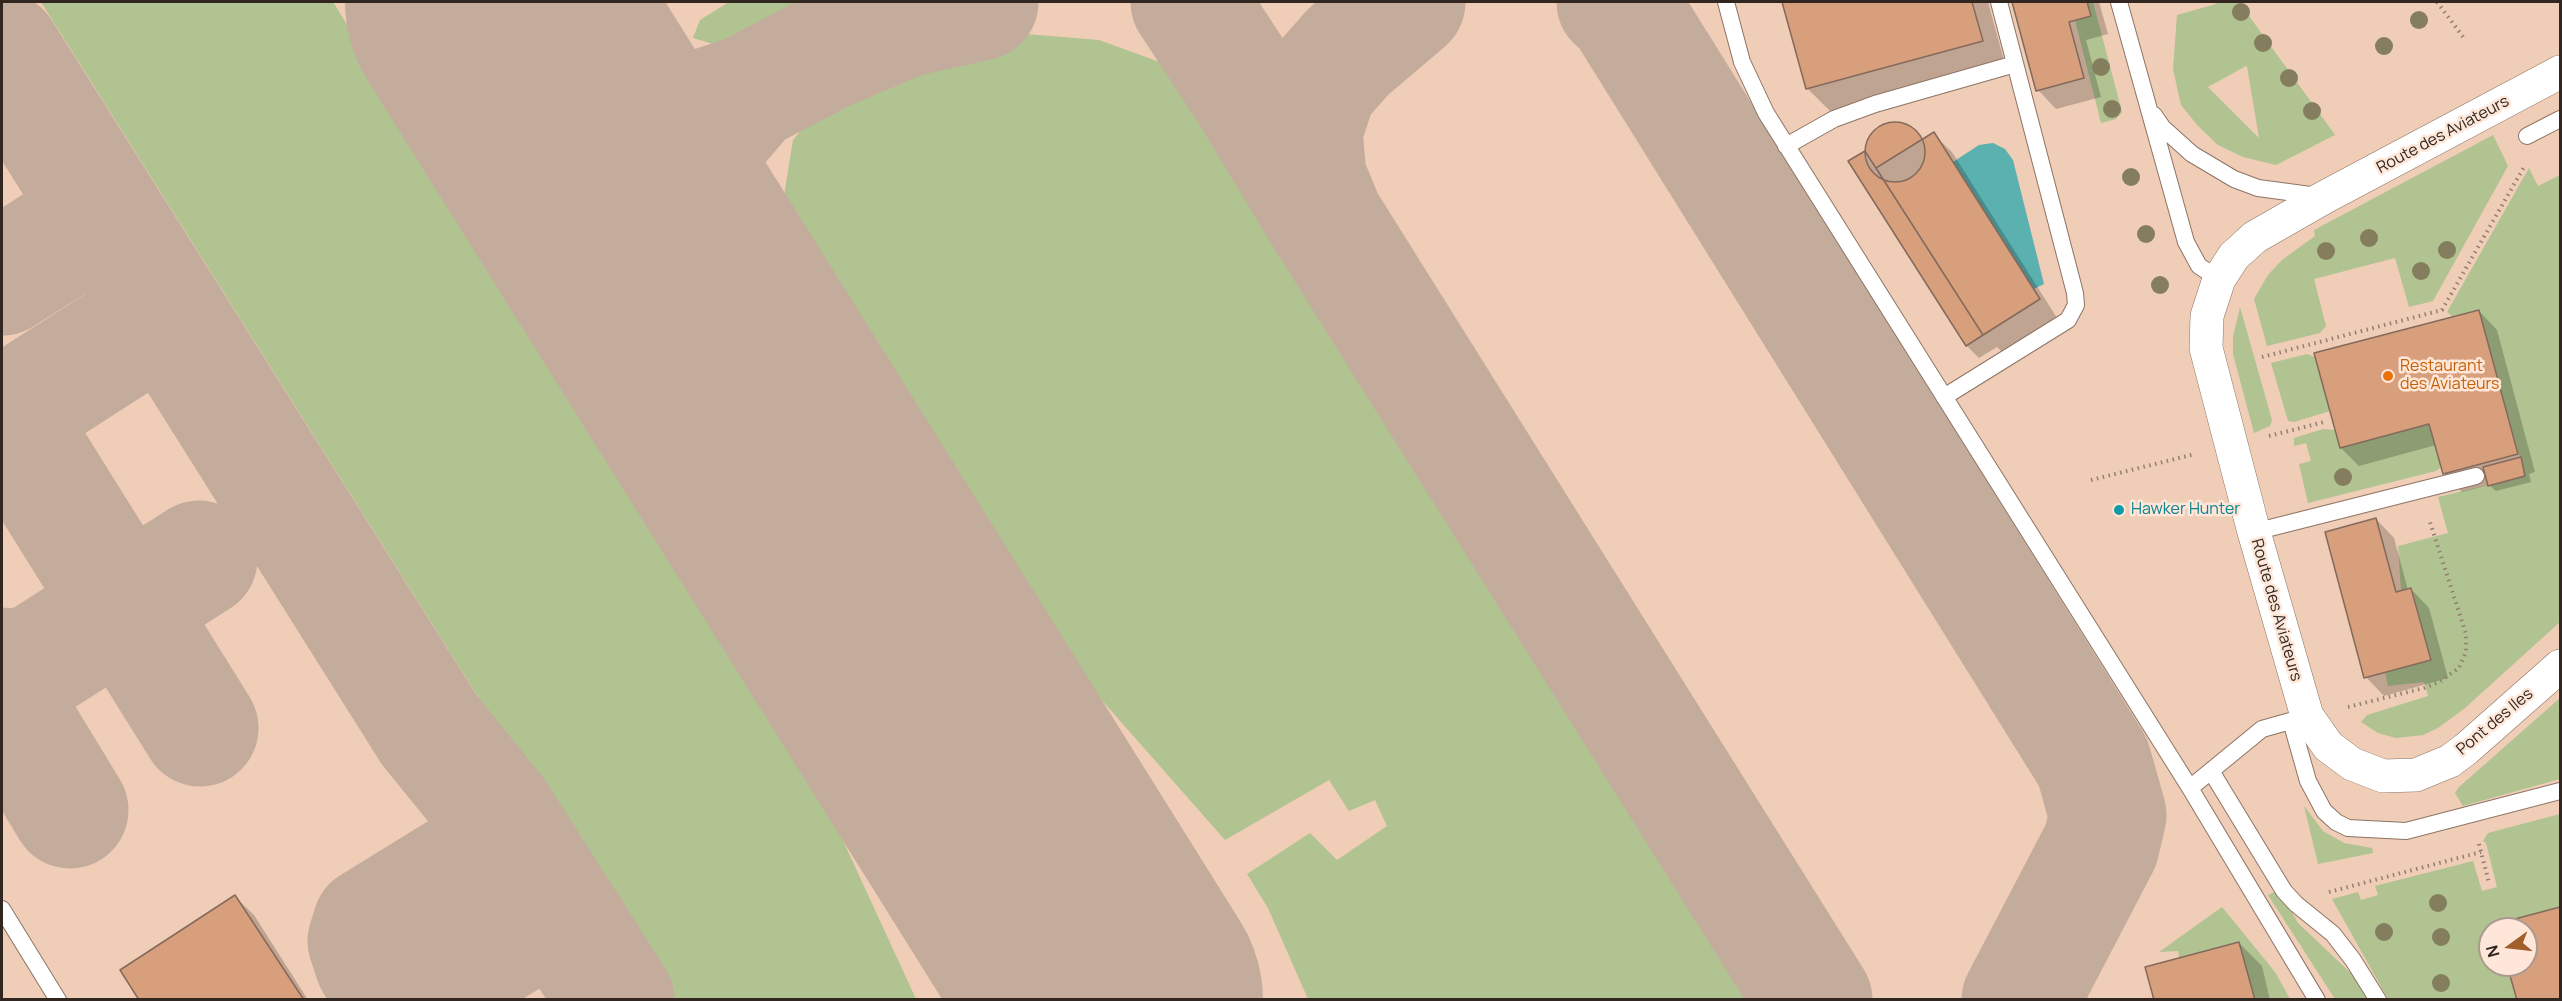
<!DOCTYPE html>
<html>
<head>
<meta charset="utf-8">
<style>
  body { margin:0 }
  #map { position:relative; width:2562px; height:1001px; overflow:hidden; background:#f5d9c7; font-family:Manrope,sans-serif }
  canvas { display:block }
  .frame { position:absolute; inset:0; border:3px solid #312620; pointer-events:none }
  .north { position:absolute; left:2478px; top:917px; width:60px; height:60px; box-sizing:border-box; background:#fee7d9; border:2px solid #ac9a8f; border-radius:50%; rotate:255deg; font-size:16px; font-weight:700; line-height:24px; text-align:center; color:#312620 }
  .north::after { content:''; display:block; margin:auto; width:21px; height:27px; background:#a25f2e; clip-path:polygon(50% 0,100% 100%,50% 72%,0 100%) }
</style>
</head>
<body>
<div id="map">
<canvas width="2562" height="1001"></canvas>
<div class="frame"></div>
<div class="north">N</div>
</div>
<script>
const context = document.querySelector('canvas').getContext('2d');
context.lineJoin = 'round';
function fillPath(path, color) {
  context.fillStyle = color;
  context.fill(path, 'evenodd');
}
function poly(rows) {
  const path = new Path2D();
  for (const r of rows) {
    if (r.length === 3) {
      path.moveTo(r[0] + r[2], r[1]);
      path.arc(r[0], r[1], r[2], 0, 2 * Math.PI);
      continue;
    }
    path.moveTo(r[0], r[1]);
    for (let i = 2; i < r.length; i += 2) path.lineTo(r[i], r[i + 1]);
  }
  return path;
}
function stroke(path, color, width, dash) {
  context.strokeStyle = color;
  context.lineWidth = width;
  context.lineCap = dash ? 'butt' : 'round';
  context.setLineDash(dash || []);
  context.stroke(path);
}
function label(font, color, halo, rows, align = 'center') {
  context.font = font + ' Manrope,sans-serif';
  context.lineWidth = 5;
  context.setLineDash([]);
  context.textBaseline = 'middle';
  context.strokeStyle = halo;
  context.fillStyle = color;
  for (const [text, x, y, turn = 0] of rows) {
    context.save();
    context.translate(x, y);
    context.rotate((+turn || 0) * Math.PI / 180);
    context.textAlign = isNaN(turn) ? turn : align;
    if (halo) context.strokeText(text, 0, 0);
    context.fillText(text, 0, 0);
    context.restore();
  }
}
const built = poly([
  [2,2,2560,2,2560,999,2,999],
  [2490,929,2526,929,2526,965,2490,965]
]);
const green = poly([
  [41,2,333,2,828,789,822,795,916,999,668,999],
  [729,2,852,2,756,36,713,44,693,38,700,20],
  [2087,2,2093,2,2122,112,2116,119,2101,123,2075,20,2090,16],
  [2215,2,2239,2,2335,135,2276,165,2243,157,2218,145,2198,126,2181,105,2173,69,2177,15,2216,4],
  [2246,66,2247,66,2259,138,2208,87],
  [1026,34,1099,40,1157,61,1212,106,1254,167,1775,999,1308,999,1268,908,1247,874,1310,833,1337,860,1387,826,1375,800,1349,811,1329,780,1225,840,1048,639,781,214,793,140,837,86,894,59,956,41],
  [2493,135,2508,166,2433,301,2409,307,2395,258,2314,279,2326,326,2320,333,2267,346,2254,299,2268,275,2282,260,2315,236,2314,230],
  [2529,168,2538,186,2560,175,2560,622,2465,708,2438,728,2423,735,2396,738,2378,733,2361,722,2367,715,2428,696,2424,682,2388,686,2385,673,2431,660,2412,588,2401,591,2398,546,2448,533,2438,497,2525,476,2479,310,2453,317,2447,312],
  [2240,307,2272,420,2270,426,2254,433,2233,354,2233,337],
  [2307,354,2315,357,2330,411,2294,422,2288,421,2271,363],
  [2429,424,2441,467,2436,471,2308,503,2299,464,2311,461,2306,443,2294,446,2294,438,2323,429,2335,430,2340,448],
  [2560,698,2560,779,2463,806,2455,793,2459,787],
  [2304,806,2323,831,2344,843,2372,848,2373,853,2318,864],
  [2560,814,2560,907,2497,924,2498,929,2490,929,2490,965,2507,965,2517,999,2388,999,2332,899,2358,892,2361,900,2378,895,2375,886,2473,861,2482,891,2497,887,2486,843,2483,841,2488,833],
  [2279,890,2298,923,2357,979,2369,999,2335,999,2268,895],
  [2222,907,2275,972,2290,999,2154,999,2180,964,2178,951,2159,952]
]);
const water = poly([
  [1993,143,2005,149,2013,160,2044,284,2034,289,1953,162,1979,145]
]);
const shadow = poly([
  [1784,2,1988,2,2005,64,1831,112,1808,89],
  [2014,2,2099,2,2108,34,2086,40,2101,97,2056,109,2038,90],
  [1902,124,1910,128,1923,141,1933,134,1952,152,2057,318,2002,352,1997,347,1979,358,1967,346,1850,162,1866,151,1870,139,1883,126],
  [2479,311,2497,330,2535,472,2529,474,2531,482,2496,491,2489,485,2462,492,2444,474,2436,445,2359,466,2341,448],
  [2376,519,2394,538,2408,590,2411,589,2429,608,2448,678,2384,696,2366,677],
  [235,897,254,915,308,1000,141,1000],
  [2560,908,2560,1000,2518,1000,2509,965,2526,965,2526,929,2499,929,2498,925],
  [2239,943,2262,966,2270,1000,2156,1000]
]);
const taxiway = poly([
  [1189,2,1248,92,1326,221,1814,1000],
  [1615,2,1622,6,2093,762,2108,815,2101,845,2020,1000],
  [2,51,430,731,496,812,616,1000],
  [526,57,549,78,576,95,609,107,643,115,668,115,694,111,748,93,826,52,904,19,980,2],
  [1326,221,1308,178,1304,130,1319,85,1348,52,1407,2],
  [2,277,62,239,78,222,84,206,84,183],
  [683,307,676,264,679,229,691,178,718,128,748,93],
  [2,410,100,567,115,581,136,587,155,587,143,611,144,631,147,643,200,728],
  [2,417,125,338,138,328,148,300,146,280],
  [34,664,23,674,14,691,13,708,17,723,70,810],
  [2,666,10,667,34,664,199,559],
  [1053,898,1099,979,1108,1000],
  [395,1000,373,962,366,941,371,925,491,851,511,851,524,855],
  [417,1000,418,995,536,922,554,919,571,928]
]);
const runway = poly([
  [492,2,1116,1000]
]);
const building = poly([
  [1782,2,1972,2,1983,41,1806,89,1782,2],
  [2012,2,2087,2,2091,16,2069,22,2084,78,2036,91,2012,2],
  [1895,152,30],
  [1934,132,2040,299,1983,335,1876,168,1934,132],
  [1865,151,1983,335,1966,346,1848,161,1865,151],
  [2479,310,2518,454,2443,474,2429,424,2340,448,2314,353,2479,310],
  [2521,457,2525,476,2488,486,2483,467,2521,457],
  [2376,518,2396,592,2411,588,2431,660,2364,678,2325,532,2376,518],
  [235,895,304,1000,139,1000,120,970,235,895],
  [2560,907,2560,999,2517,1000,2507,965,2526,965,2526,929,2498,929,2496,924,2560,907],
  [2239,942,2255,1000,2154,1000,2145,967,2239,942]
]);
const path = poly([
  [2437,2,2464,38],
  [2262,357,2442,310,2524,167],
  [2269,436,2324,422],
  [2091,480,2195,454],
  [2348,707,2424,688,2439,682,2459,668,2466,652,2466,634,2429,519],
  [2479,844,2489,883],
  [2329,892,2481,852]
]);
const service = poly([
  [1726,2,1742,62,1766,113,2190,788,2317,1000],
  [2119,2,2186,242,2199,266,2219,279],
  [2154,115,2163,128,2192,154,2234,179,2258,188,2318,196],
  [2527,136,2560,119],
  [1786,146,1834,119,1875,104,2015,64],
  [1944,397,2068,320,2076,305,2075,293,1999,2],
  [2254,532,2476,476],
  [2291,721,2308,781,2324,811,2336,822,2348,828,2406,831,2560,791],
  [2211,771,2284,891,2296,904,2333,934,2353,960,2378,1000],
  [2190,788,2262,729,2301,718],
  [2,909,58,1000]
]);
const minor = poly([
  [2560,72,2325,197,2255,237,2234,256,2219,279,2207,316,2206,348,2254,532,2307,716,2328,746,2352,764,2383,776,2416,775,2450,761,2466,749,2560,666]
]);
const trees = [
  [2241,12],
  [2419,20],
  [2263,43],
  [2384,46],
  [2101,67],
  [2289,78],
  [2112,109],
  [2312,111],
  [2131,177],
  [2146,234],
  [2369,238],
  [2447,250],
  [2326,251],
  [2421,271],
  [2160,285],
  [2343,477],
  [2438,903],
  [2384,932],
  [2441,937],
  [2441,983]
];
const markers = [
  [2388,376,6,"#e8710a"],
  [2119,510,6,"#0f9aa8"]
];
const streetNames = [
  ["Route des Aviateurs",2443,135,-28],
  ["Route des Aviateurs",2276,610,74],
  ["Pont des Iles",2495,722,-40]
];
const foodNames = [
  ["Restaurant",2400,367],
  ["des Aviateurs",2400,385]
];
const cultureNames = [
  ["Hawker Hunter",2131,510]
];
fillPath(built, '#efcdb7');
fillPath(green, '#b0c390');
fillPath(water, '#5bb0b0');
fillPath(shadow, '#0003');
stroke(taxiway, '#c4ac9d', 117);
stroke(runway, '#c4ac9d', 294);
fillPath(building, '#d89f7d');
stroke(building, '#846a5c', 1.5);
stroke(service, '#8d7464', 18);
stroke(minor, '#8d7464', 34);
stroke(path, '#927f73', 4, [1.5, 4.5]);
stroke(service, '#fff', 16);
stroke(minor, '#fff', 33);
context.fillStyle = '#847e5e';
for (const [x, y] of trees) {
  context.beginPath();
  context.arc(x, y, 9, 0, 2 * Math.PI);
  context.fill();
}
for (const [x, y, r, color] of markers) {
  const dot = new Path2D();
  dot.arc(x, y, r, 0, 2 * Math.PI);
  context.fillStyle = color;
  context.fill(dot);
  stroke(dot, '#fee7d9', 2);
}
label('16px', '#312620', '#fee7d9', streetNames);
label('16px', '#c56008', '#fee7d9', foodNames, 'left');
label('16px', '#0d838f', '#fee7d9', cultureNames, 'left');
</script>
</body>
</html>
